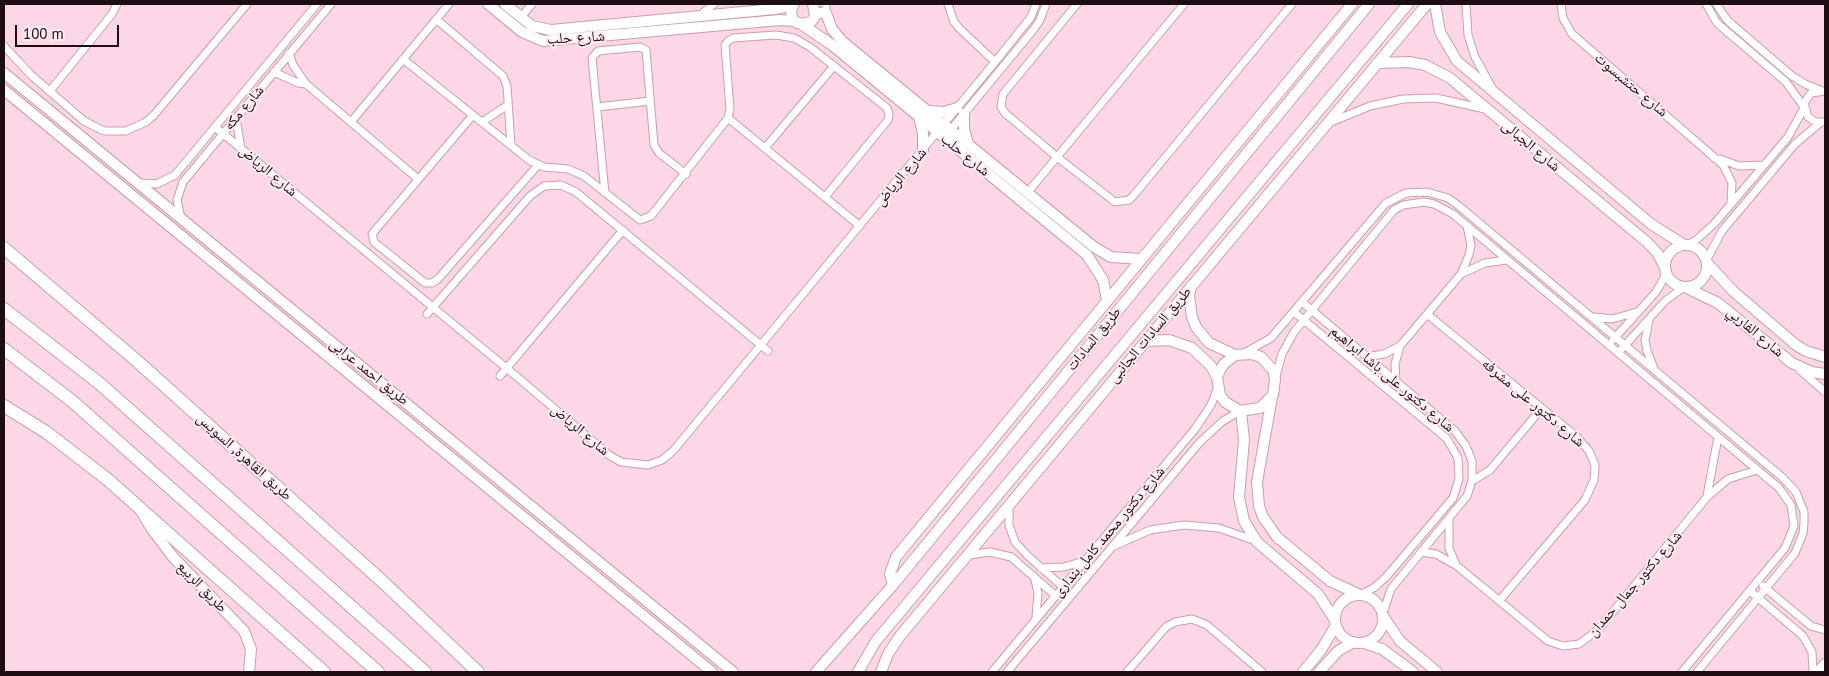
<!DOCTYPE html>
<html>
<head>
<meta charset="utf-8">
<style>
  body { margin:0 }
  #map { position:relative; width:1829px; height:676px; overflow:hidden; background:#fdd6e7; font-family:"PT Sans",sans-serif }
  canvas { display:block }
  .frame { position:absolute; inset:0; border:5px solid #1d0d15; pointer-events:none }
  .scale { position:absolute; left:15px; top:25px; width:104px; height:22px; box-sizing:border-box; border:2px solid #1d0d15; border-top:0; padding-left:6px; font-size:15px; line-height:18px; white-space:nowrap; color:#1d0d15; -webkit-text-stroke:4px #feeaf2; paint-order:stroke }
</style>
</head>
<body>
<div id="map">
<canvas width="1829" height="676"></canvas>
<div class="frame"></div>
<div class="scale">100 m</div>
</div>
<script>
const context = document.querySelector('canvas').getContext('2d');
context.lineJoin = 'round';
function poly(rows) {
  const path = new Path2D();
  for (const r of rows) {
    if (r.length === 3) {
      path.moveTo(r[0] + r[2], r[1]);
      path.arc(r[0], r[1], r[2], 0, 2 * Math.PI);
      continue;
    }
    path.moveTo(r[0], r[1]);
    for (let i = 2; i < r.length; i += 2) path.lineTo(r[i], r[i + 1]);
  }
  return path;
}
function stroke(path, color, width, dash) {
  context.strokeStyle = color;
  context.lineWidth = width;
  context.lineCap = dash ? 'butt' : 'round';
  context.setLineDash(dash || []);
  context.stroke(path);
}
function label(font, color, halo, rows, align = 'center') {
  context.font = font + ' "PT Sans","Noto Naskh Arabic",sans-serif';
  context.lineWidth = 4;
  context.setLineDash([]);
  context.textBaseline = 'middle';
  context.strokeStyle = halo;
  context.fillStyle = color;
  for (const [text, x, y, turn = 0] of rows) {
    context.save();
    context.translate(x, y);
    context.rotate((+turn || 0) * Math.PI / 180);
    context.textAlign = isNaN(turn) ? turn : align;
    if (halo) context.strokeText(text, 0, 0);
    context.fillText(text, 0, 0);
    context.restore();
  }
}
const street = poly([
  [826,4,826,13],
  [948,4,954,22,960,29,995,62],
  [1077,4,1003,94,1001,107,1005,113,1057,157,1115,202,1129,200,1134,195,1292,4],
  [1466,4,1468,35,1475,57,1491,86],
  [1561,4,1563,18,1572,34,1723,165,1732,183,1731,203],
  [1706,4,1717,23,1786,82,1804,107],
  [1716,4,1728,21,1792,76,1805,84,1820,90],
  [699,16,714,4],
  [521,17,532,4],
  [436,19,503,76,507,86,511,145],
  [4,46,31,75,84,121,104,131,126,131,146,122,154,115,247,4],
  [289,53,293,65,306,84,418,179],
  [403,59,529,160,544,167,568,169,584,176,640,220,651,216,728,118,730,109,725,45,728,41,733,38,776,35,794,38,810,47,887,108,889,114,888,120,825,197],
  [274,72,298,83,306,84],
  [50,91,112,14,117,4],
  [597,107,650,101],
  [473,115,372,234,374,242,425,283,432,283,438,279,538,165],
  [236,118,241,149],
  [728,118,860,226],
  [351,122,449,4],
  [482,122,508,105],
  [1331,122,1370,106,1403,99,1436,98,1485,109],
  [1822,122,1816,122,1808,117,1804,103,1811,93,1825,91],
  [215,127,516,376,609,455,621,462,648,465,662,460,673,451,995,62,1031,17,1036,4],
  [949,132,1034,29,1040,20,1046,4],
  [765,148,834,66],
  [1720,159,1739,166,1763,165],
  [138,183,157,184,175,175,317,4],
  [1028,192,1184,4],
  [605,193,592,58,598,51,640,47,646,50,654,145,659,153,686,174],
  [181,218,177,200,183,182,331,4],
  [1686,245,1695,241,1714,224,1788,137,1804,108],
  [1706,261,1722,231,1795,144,1821,122],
  [1461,274,1485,263,1507,260],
  [1302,302,1455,431,1466,446,1472,461,1472,481,1467,496,1391,589,1383,613],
  [1294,312,1439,432,1447,439,1458,458,1459,479,1453,498,1387,576,1375,587,1360,595],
  [427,314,530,196,544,186,561,185,576,192,768,351],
  [1427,314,1577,437,1589,451,1595,465,1594,480,1585,500,1499,601],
  [1595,317,1612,319,1637,312],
  [1649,320,1645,340,1647,351,1653,366],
  [1613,340,1656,292,1664,278,1665,269],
  [1246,352,1271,338,1386,203,1406,193,1427,192,1448,198,1459,206,1782,477,1796,492,1804,512,1804,523,1803,533,1795,553,1697,672],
  [1618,353,1665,301,1684,287],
  [1366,357,1384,354,1400,346,1461,274,1469,255,1471,246,1467,226],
  [1800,370,1825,392],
  [500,376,623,230],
  [1276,376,1282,354,1294,332,1394,210,1403,205,1424,202,1434,204,1453,214,1779,488,1791,505,1794,526,1785,548,1682,672],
  [1396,382,1395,364,1400,346],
  [1472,481,1490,470,1542,408],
  [1707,496,1718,437],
  [1009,507,1009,525,1015,542,1027,555,1063,587],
  [1449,520,1449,548,1456,565],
  [1114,546,1150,530,1184,525,1219,528,1256,541],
  [1421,552,1436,554,1457,566,1548,641,1563,646,1579,644,1598,630,1707,497,1728,479,1757,470],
  [969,555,990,552,1011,557,1056,596],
  [1041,568,1064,567,1084,561],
  [1034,576,1038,593,1036,617],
  [1763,586,1811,626,1825,630],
  [1750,591,1803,636,1812,652,1813,672],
  [992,672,1195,429,1211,405,1218,387],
  [1007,672,1200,442,1223,421,1240,411],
  [1127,672,1166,627,1175,622,1192,619,1207,625,1262,672]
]);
const secondary = poly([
  [488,4,522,32,543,41,780,20,795,21],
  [505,4,532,26,551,30,775,9,793,5],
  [794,4,791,11,792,18,797,23,804,24,812,21,815,16,813,4],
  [1435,4,1440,32,1457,61,1651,224,1684,245],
  [816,13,826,13,832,29,843,42,1094,247,1111,257,1141,259],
  [801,24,832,45,1087,255,1103,280,1107,300],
  [1377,63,1409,62,1425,65,1450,78,1648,243,1658,254,1665,268],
  [4,73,733,672],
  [4,90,712,672],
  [929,111,944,112,957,108],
  [964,114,964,129,968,143],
  [919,117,923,133,923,150],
  [1686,266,21],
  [1707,263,1733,291,1796,345,1806,351,1825,357],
  [1191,286,1189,296,1192,317,1196,327,1209,343,1235,355,1252,354,1261,357,1273,370,1275,379,1273,395,1260,408,1240,411,1225,402,1220,395,1217,377,1220,370,1224,364,1235,355],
  [1685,287,1718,303,1792,363,1812,372,1825,374],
  [1146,341,1169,340,1192,348,1211,366,1217,377],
  [1272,397,1257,482,1259,506,1263,517,1277,537,1330,581,1360,595],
  [1241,411,1244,440,1239,497,1244,521,1257,542,1318,594,1335,620],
  [141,511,151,528,173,557,244,631,251,649,249,672],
  [893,585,890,574,896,557,1352,4],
  [1359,619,24],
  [1383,616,1400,641,1437,672],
  [1364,643,1382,649,1413,672],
  [816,672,893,585,1369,4],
  [858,672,876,641,1408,4],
  [881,672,888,654,900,636,1427,4],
  [1303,672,1321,650,1336,625],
  [1319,672,1338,651,1354,642],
  [1818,672,1825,664]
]);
const highway = poly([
  [4,248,137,361,383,582,478,672],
  [4,309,99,383,425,672],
  [4,349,72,401,378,672],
  [4,406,46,432,107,479,324,672]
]);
const streetNames = [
  ["شارع حلب",576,38,-3],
  ["شارع حتشبسوت",1631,85,40],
  ["شارع مكه",244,108,-50],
  ["شارع الجبالى",1531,146,40],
  ["شارع حلب",965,155,39],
  ["شارع الرياض",268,171,40],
  ["شارع الرياض",901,177,-50],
  ["شارع الفاربي",1755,332,40],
  ["طريق السادات الجانبى",1150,335,-50],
  ["طريق السادات",1094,339,-51],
  ["طريق احمد عرابى",369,372,39],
  ["شارع دكتور على باشا ابراهيم",1392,379,40],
  ["شارع دكتور على مشرفه",1533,403,40],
  ["شارع الرياض",580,430,40],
  ["طريق القاهرة, السويس",244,457,42],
  ["شارع دكتور محمد كامل بندارى",1109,532,-50],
  ["شارع دكتور جمال حمدان",1635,584,-49],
  ["طريق الربيع",202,587,46]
];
stroke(street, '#cb9db1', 9);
stroke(secondary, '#cb9db1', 12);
stroke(highway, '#cb9db1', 14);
stroke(street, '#fff', 7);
stroke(secondary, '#fff', 10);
stroke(highway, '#fff', 12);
label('15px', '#1d0d15', '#feeaf2', streetNames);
</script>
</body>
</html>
